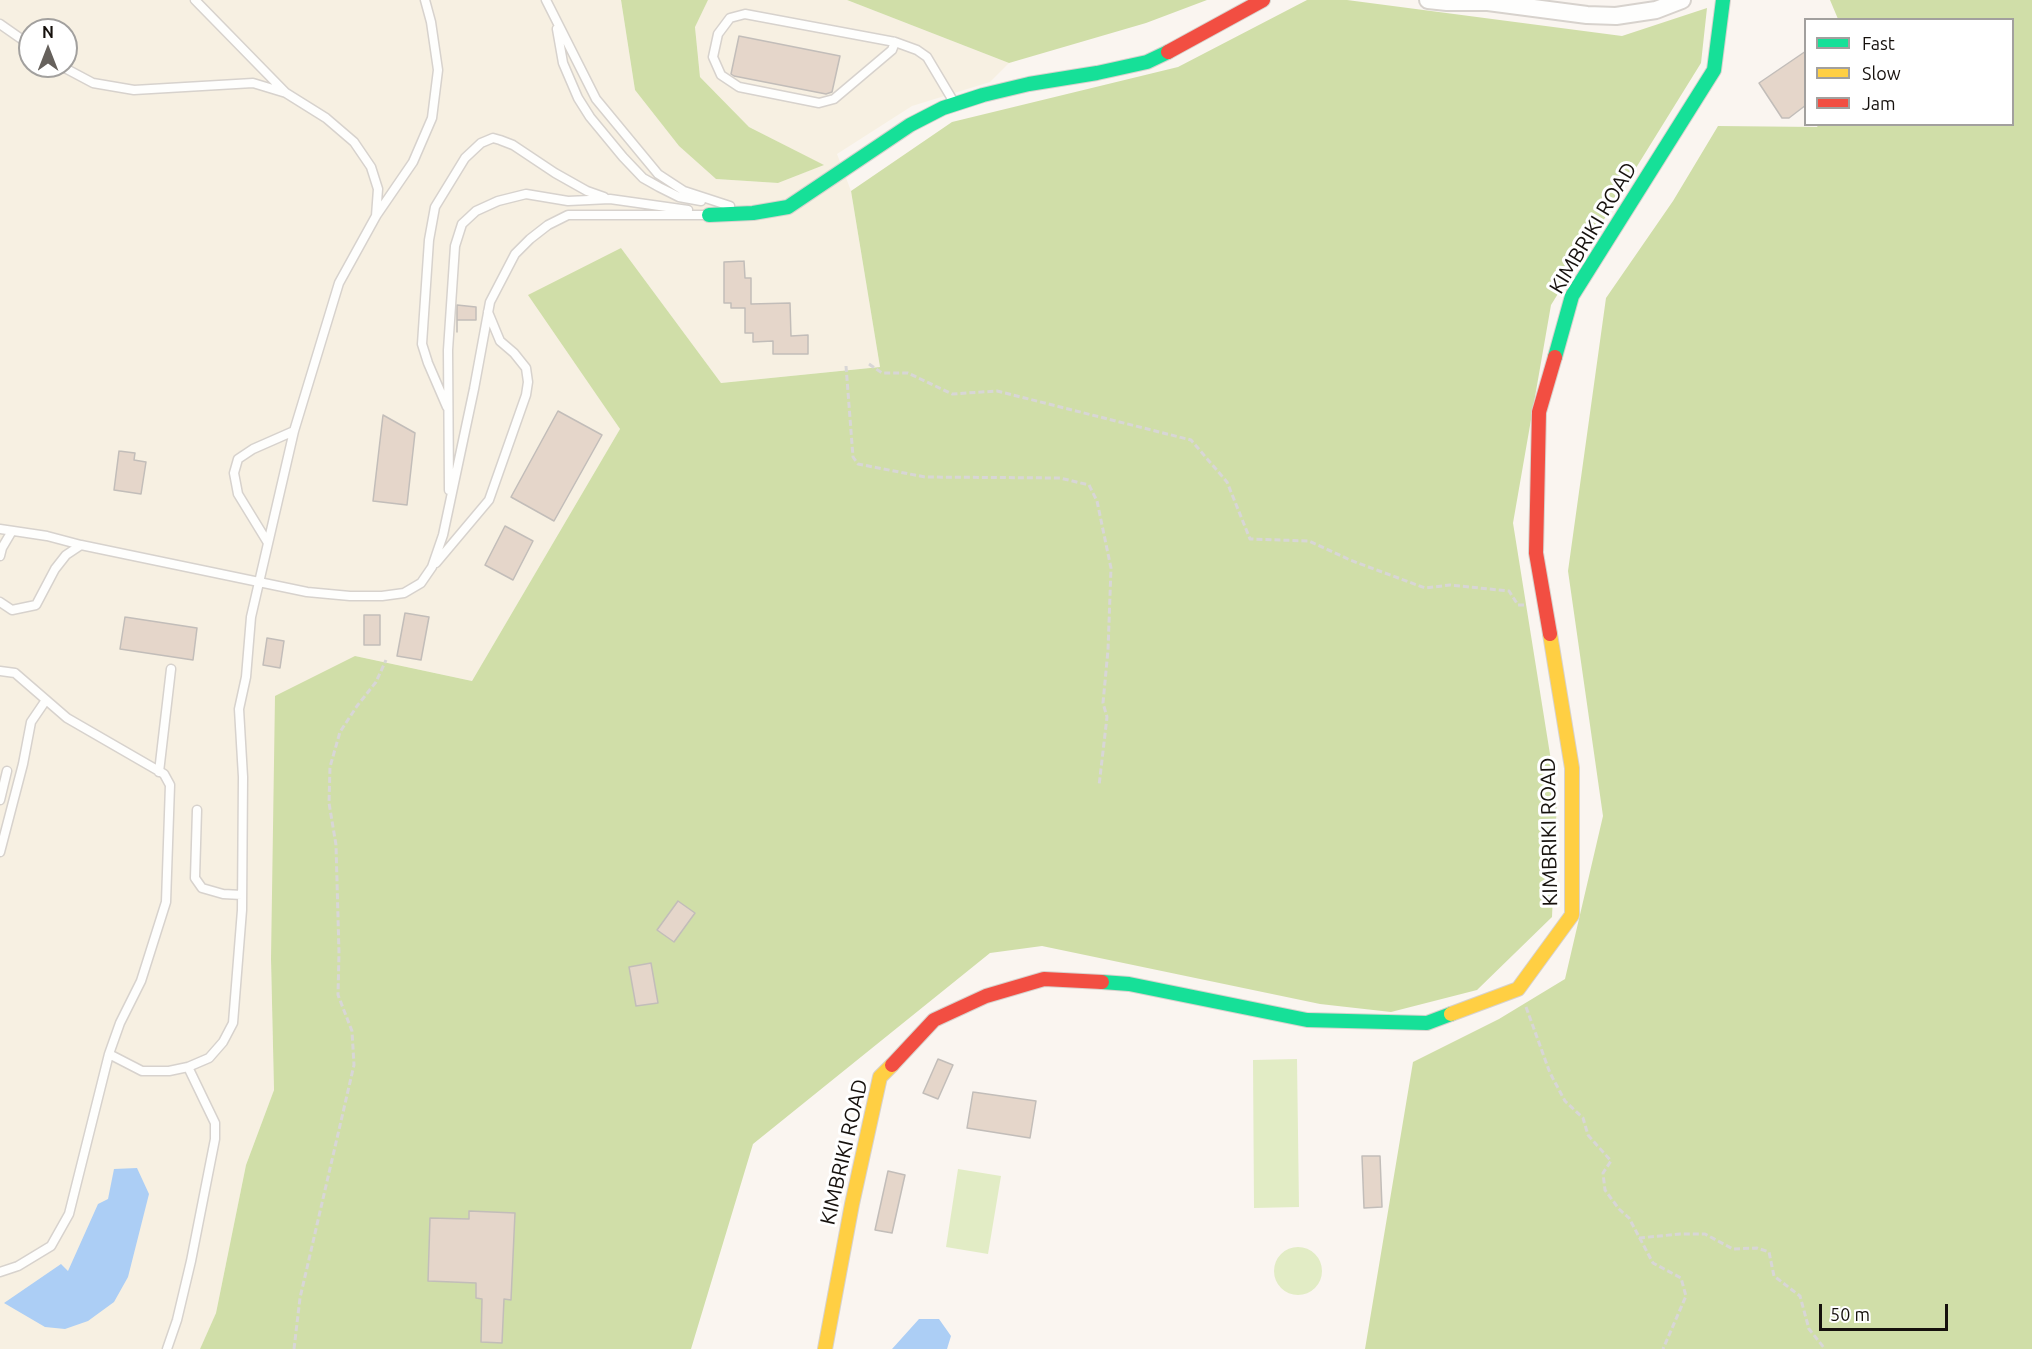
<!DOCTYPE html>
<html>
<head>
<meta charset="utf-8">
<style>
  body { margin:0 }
  #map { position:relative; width:2032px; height:1349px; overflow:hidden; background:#faf5f0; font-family:Ubuntu,sans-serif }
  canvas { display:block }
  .legend { position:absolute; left:1804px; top:18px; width:210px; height:108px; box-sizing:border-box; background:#fff; border:2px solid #a2a09e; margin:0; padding:8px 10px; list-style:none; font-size:18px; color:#16110d }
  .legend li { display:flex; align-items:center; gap:12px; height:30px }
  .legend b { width:30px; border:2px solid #a2a09e }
  .north { position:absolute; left:18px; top:18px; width:60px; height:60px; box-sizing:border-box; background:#fff; border:2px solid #a2a09e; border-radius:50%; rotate:0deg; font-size:16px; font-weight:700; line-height:24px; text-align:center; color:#16110d }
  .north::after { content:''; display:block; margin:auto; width:21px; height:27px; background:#66615c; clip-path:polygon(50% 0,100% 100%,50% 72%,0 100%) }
  .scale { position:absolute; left:1819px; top:1304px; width:129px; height:27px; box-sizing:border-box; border:3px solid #16110d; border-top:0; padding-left:8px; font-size:18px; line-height:21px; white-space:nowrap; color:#16110d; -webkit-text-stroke:4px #fff; paint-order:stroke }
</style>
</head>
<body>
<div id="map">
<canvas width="2032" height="1349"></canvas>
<ul class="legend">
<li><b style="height:8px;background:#16e098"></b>Fast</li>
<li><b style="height:8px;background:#ffcf43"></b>Slow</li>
<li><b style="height:8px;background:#f24e42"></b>Jam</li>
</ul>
<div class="north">N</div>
<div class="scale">50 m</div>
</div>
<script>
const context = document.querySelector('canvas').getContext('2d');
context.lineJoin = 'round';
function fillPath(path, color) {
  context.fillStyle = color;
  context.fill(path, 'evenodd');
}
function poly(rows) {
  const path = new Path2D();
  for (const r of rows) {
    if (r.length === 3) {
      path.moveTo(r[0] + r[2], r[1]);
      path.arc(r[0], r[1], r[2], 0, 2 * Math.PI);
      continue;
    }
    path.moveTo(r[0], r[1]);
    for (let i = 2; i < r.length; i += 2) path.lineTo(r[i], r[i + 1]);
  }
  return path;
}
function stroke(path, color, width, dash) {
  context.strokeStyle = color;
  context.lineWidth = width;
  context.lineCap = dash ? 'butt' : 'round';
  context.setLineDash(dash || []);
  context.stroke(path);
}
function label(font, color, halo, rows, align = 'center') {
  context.font = font + ' Ubuntu,sans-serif';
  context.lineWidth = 6;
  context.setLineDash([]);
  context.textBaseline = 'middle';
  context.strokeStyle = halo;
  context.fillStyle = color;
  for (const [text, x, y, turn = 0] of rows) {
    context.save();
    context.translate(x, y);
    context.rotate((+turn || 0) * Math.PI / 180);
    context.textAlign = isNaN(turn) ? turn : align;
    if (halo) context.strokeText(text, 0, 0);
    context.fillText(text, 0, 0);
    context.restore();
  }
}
const industrial = poly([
  [0,0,621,0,635,90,679,146,716,179,778,183,823,165,749,127,700,77,695,26,708,0,847,0,1009,63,990,82,912,106,837,154,851,191,880,367,721,383,621,248,563,344,620,429,472,681,355,656,271,959,274,1090,246,1165,216,1313,200,1349,0,1349],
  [30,30,66,30,66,66,30,66]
]);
const green = poly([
  [1297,1059,1299,1207,1254,1208,1253,1060],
  [958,1169,1001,1176,988,1254,946,1247],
  [1298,1271,24]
]);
const forest = poly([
  [621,0,708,0,695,27,700,77,749,127,824,165,778,183,716,179,679,146,635,90],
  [847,0,1207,0,1146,23,1009,63],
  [1307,0,1347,0,1622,36,1707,8,1701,63,1551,305,1513,523,1557,798,1552,917,1477,990,1391,1012,1320,1004,1042,946,990,953,753,1144,691,1349,200,1349,216,1313,246,1165,274,1090,271,959,275,696,355,656,472,681,620,429,528,295,621,248,721,383,880,367,851,191,952,122,1178,67],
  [1830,0,2032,0,2032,1349,1365,1349,1413,1062,1499,1019,1565,979,1603,816,1568,571,1606,298,1673,201,1718,126,1817,127,1819,124,2012,124,2012,20,1838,19]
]);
const water = poly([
  [137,1168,149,1194,128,1277,114,1302,88,1321,65,1329,45,1327,4,1303,61,1264,68,1271,98,1204,108,1199,114,1169],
  [919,1319,939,1319,951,1336,947,1349,892,1349]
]);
const building = poly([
  [739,36,840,56,832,92,826,94,734,76,731,74,739,36],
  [1806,51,1806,105,1789,118,1782,118,1759,83,1806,51],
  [744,261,745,278,751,278,751,304,790,303,791,336,808,335,808,354,773,354,773,341,753,342,753,333,745,333,745,308,731,308,731,303,724,303,724,262,744,261],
  [457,305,476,307,476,320,457,320,457,332,457,305],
  [558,411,602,435,554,521,511,497,558,411],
  [383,415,415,433,407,505,373,501,383,415],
  [119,451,135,453,134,460,146,462,141,494,114,490,119,451],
  [505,526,533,541,513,580,485,565,505,526],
  [405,613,429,617,421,660,397,656,405,613],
  [364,615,380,615,380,645,364,645,364,615],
  [125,617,197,628,193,660,120,649,125,617],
  [267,638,284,641,280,668,263,665,267,638],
  [678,901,695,913,674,942,657,930,678,901],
  [651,963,658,1003,636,1006,629,967,651,963],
  [938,1059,953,1065,938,1099,923,1093,938,1059],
  [973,1092,1036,1101,1030,1138,967,1128,973,1092],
  [1362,1156,1380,1156,1382,1207,1364,1208,1362,1156],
  [888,1171,905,1175,892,1233,875,1230,888,1171],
  [469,1211,515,1213,511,1300,504,1299,502,1343,481,1342,482,1299,476,1298,476,1283,428,1281,430,1218,469,1219,469,1211]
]);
const path = poly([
  [869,364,882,373,908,373,952,394,997,391,1191,440,1227,482,1250,539,1309,541,1350,560,1425,588,1450,585,1509,591,1518,605,1525,605],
  [846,366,853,457,858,464,925,477,1060,478,1089,485,1097,501,1111,568,1108,650,1103,703,1107,717,1099,786],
  [1526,1007,1550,1073,1565,1101,1583,1118,1588,1135,1611,1161,1603,1173,1605,1190,1619,1209,1629,1218,1653,1263,1681,1278,1686,1296,1663,1349],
  [1639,1238,1680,1234,1705,1234,1733,1249,1757,1248,1769,1252,1774,1276,1800,1296,1809,1329,1825,1349],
  [294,1349,300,1298,354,1065,352,1031,338,995,339,953,336,845,329,803,330,767,340,732,357,706,376,682,386,660]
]);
const lane = poly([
  [195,0,286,93],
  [546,0,596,99,658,174,684,191,730,206],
  [0,24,30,45],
  [557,29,563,63,578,98,590,117,623,157,643,178,659,187,679,197,701,201],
  [895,42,892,50,834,99,819,103,739,87,721,75,713,57,718,34,730,18,745,14,895,42,917,50,927,57,955,104],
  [61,66,93,83,134,90,253,83,286,93,326,118,354,142,371,167,378,189,376,216],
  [447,407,428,363,422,344,429,240,435,207,465,158,481,143,493,138,500,140,513,145,555,173,587,191,604,197],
  [449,490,448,350,455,246,462,224,476,211,498,201,526,194,568,201,610,199,688,210],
  [0,529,47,536,81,545],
  [268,543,238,494,234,473,238,459,253,449,294,431],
  [0,556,2,548,12,531],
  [436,563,489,500,526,395,528,382,526,368,514,353,500,341,488,312],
  [0,602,12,610,36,605,55,569,66,555,81,545,307,592,350,596,382,596,404,593,421,583,432,567,443,535,474,389,490,302,515,254,530,239,548,225,568,215,709,215],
  [0,671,15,673,67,718,164,774,170,785,166,902,141,981,120,1023,109,1054,69,1214,51,1246,18,1266,0,1272],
  [159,772,171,669],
  [0,800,7,771],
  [197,810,195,878,202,888,223,894,242,895],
  [0,852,23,764,31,722,46,700],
  [109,1054,142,1071,169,1071,188,1067,209,1058,223,1042,233,1023,242,910,243,777,239,709,246,677,251,617,294,431,339,283,376,216,413,162,432,118,438,70,431,22,425,0],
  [167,1349,177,1320,191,1261,215,1139,215,1123,188,1067]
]);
const street = poly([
  [1428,0,1447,2,1488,2,1587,15,1616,16,1656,10,1682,0]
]);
const fast = poly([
  [709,215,753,213,788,207,910,125,943,108,983,95,1029,84,1097,73,1147,62,1168,52],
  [1555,357,1572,296,1714,70,1723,0],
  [1102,982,1129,984,1307,1020,1427,1023,1451,1014]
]);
const slow = poly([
  [1451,1014,1518,989,1572,915,1572,768,1550,634],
  [825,1349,852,1204,880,1077,892,1065]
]);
const jam = poly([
  [1168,52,1263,0],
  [1550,634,1536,553,1539,412,1555,357],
  [892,1065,934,1020,986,996,1044,979,1102,982]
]);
const streetNames = [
  ["KIMBRIKI ROAD",1593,228,-59],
  ["KIMBRIKI ROAD",1549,832,-91],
  ["KIMBRIKI ROAD",844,1152,-77]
];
fillPath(industrial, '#f7f0e2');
fillPath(green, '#e2ecc5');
fillPath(forest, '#d0dea8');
fillPath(water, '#accef5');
fillPath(building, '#e5d6ca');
stroke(building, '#c2bdb9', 1.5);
stroke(lane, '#d7d2cd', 11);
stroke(street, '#d7d2cd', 20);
stroke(fast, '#d7d2cd', 16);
stroke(slow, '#d7d2cd', 16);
stroke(jam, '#d7d2cd', 16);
stroke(path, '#d8d6d6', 3, [6, 3]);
stroke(lane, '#fefefd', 8);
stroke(street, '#fefefd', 16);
stroke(fast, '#16e098', 14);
stroke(slow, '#ffcf43', 14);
stroke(jam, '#f24e42', 14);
label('21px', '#16110d', '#fff', streetNames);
</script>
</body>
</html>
